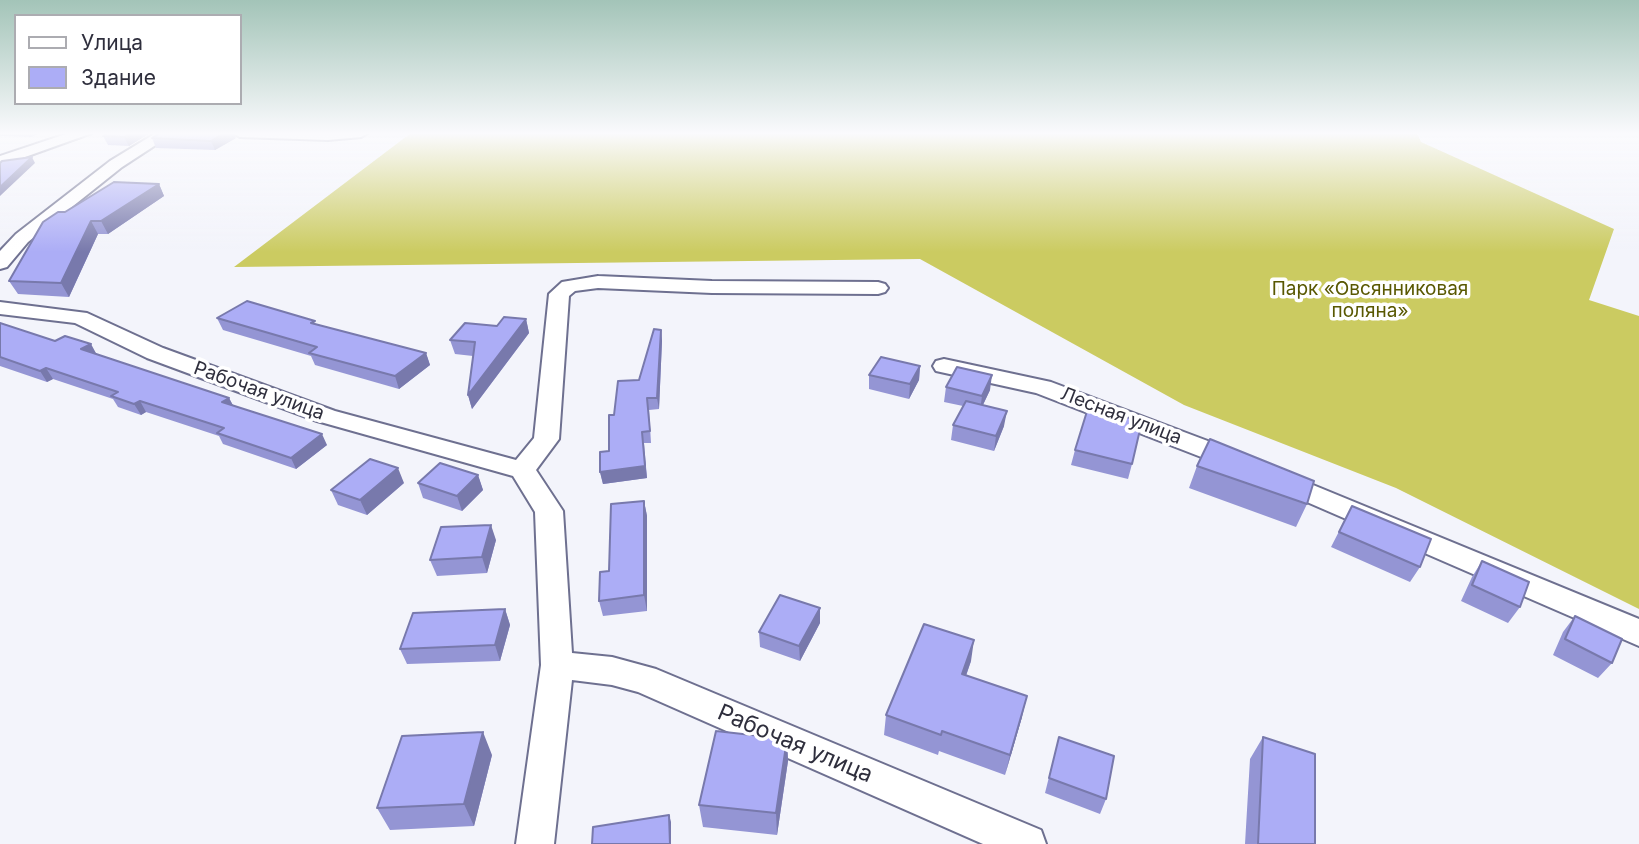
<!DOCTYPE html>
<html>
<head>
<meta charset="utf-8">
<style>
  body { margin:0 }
  #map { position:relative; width:1639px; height:844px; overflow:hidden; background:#f3f4fb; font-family:Inter,sans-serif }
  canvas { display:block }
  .legend { position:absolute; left:14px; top:14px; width:228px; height:91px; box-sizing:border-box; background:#fff; border:2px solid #acacb1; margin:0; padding:9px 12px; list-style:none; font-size:21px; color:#2f2f3d }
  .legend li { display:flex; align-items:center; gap:14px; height:35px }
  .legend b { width:35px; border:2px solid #acacb1 }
</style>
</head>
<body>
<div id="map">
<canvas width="1639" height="844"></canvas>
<ul class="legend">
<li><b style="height:9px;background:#fff"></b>Улица</li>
<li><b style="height:19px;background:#acadf6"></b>Здание</li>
</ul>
</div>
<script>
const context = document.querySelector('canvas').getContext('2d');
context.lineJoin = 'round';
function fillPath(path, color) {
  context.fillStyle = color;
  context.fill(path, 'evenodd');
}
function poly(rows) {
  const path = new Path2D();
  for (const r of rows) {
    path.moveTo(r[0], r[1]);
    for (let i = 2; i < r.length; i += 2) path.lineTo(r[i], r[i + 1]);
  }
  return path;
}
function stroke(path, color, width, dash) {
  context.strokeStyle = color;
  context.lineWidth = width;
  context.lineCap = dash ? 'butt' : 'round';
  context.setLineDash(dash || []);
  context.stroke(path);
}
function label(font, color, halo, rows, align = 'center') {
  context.font = font + ' Inter,sans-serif';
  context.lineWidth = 7;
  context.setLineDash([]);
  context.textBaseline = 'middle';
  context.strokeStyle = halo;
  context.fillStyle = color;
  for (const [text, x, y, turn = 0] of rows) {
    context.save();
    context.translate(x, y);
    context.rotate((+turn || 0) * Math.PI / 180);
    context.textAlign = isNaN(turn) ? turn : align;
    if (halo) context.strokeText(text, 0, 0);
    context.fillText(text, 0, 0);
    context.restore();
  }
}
const forest = poly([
  [411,133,1417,133,1421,142,1614,229,1589,300,1639,316,1639,609,1396,488,1184,405,920,259,234,267]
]);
const minor = poly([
  [69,133,92,133,0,166,0,156,69,133],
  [156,133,174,133,122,167,28,242,7,267,0,269,0,251,16,234,110,161,156,133],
  [233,133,368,133,361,137,328,140,240,137,233,133],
  [598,276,712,281,878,282,885,284,888,288,885,292,878,294,712,293,598,288,575,291,569,296,559,439,536,470,563,511,572,653,612,657,656,669,1041,830,1046,844,983,844,638,692,612,685,572,680,554,844,516,844,541,665,535,512,513,476,317,421,147,358,75,323,0,314,0,302,87,313,163,348,335,411,516,460,534,438,549,294,562,282,598,276],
  [944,359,1051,382,1245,455,1249,461,1245,467,1236,470,1227,467,1036,393,936,371,933,366,936,361,944,359],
  [1279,471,1639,619,1639,646,1270,486,1266,480,1270,474,1279,471]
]);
const wall = poly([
  [0,133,39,133,32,137,0,136],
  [107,133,150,133,129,146,108,145,103,136],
  [152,138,236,138,215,150,156,148],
  [159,184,164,196,108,234,98,234,69,297,18,294,9,281,65,212],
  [217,318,316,324,426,353,430,365,399,389,315,365,311,356,223,330],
  [526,319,529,333,472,409,468,395,473,356,455,354,450,340,497,326],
  [0,323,229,398,233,406,327,445,296,469,223,444,219,436,146,412,141,415,118,407,113,399,53,379,47,382,0,366],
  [661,330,662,341,659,409,649,410,651,443,644,443,647,478,603,484,600,472,609,451,614,415,639,380],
  [920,366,919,380,909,399,869,389,869,375],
  [946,387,990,390,983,405,1004,426,994,451,951,440,953,425,963,406,944,402],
  [1075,450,1132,464,1128,479,1071,465],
  [1197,466,1307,504,1296,527,1189,488],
  [478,475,483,490,462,511,423,498,418,483],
  [404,483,367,515,338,505,331,490],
  [644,501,647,516,647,611,603,616,599,601,609,571],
  [1352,506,1420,567,1410,582,1331,547],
  [496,540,487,573,437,576,430,560],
  [1482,561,1520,607,1508,623,1461,601,1472,577],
  [505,609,510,625,500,661,407,664,400,649],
  [1575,616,1612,663,1598,678,1553,655,1563,632],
  [820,623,800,661,760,647,759,632],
  [971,661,966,676,1022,717,1005,775,939,751,938,755,884,735,886,715],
  [1059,737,1106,799,1100,814,1045,793],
  [1263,737,1315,844,1245,844,1250,759],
  [787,739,788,761,777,835,703,827,699,805],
  [492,755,474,826,390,830,377,808]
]);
const shadedWall = poly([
  [131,133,150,133,129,146,124,137],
  [224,133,234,133,236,138,215,150,211,141],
  [32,157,35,163,0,196,0,187],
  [159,184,164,196,108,234,101,221],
  [91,221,98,234,69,297,61,283],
  [526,319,529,333,472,409,468,395],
  [661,330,662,341,659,409,657,398],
  [91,344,97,355,81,349],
  [426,353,430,365,399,389,395,376],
  [920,366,919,380,909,399,910,384],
  [46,368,53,379,47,382,40,371],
  [992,375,990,390,980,411,982,396],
  [229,398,235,409,222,402],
  [140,401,146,412,141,415,134,404],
  [1007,411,1004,426,994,451,996,436],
  [642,432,647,478,603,484,600,472],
  [322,434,327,445,296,469,291,458],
  [398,468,404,483,367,515,360,500],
  [478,475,483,490,462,511,457,496],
  [644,501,647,516,647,611,644,595],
  [491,525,496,540,487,573,482,557],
  [820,608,820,623,800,661,799,646],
  [505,609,510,625,500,661,495,645],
  [974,640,971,661,959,695,962,674],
  [1027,696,1022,717,1005,775,1010,755],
  [483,732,492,755,474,826,464,804],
  [787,739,788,761,777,835,776,813],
  [669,815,671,822,671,844,670,844]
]);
const building = poly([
  [107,133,131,133,124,137,103,136,107,133],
  [160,133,224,133,211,141,152,138,160,133],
  [32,157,0,187,0,163,2,161,32,157],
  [114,182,159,184,101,221,91,221,61,283,9,281,43,222,58,212,65,212,114,182],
  [247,301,315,321,311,323,426,353,395,376,309,353,317,347,217,318,247,301],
  [504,317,526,319,468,395,475,342,450,340,465,323,497,326,504,317],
  [0,323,55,341,65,336,91,344,81,349,229,398,222,402,322,434,291,458,217,433,224,428,140,401,134,404,111,396,118,392,46,368,40,371,0,357,0,323],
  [654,329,661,330,657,398,647,398,650,431,642,432,645,466,600,472,600,452,609,451,609,415,614,415,618,381,639,380,654,329],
  [881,357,920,366,910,384,869,375,881,357],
  [957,367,992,375,982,396,946,387,957,367],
  [966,401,1007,411,996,436,953,425,966,401],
  [1088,408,1142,421,1132,464,1075,450,1088,408],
  [1210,439,1314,481,1307,504,1197,466,1210,439],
  [370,459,398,468,360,500,331,490,370,459],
  [440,463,478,475,457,496,418,483,440,463],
  [644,501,644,595,599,601,600,572,609,571,611,504,644,501],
  [1352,506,1431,539,1420,567,1339,532,1352,506],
  [491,525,482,557,430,560,441,527,491,525],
  [1482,561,1529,582,1520,607,1472,585,1482,561],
  [780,595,820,608,799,646,759,632,780,595],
  [505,609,495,645,400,649,413,613,505,609],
  [1575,616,1622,639,1612,663,1565,639,1575,616],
  [924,624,974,640,962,674,1027,696,1010,755,942,731,941,735,886,715,924,624],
  [716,731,787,739,776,813,699,805,716,731],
  [483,732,464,804,377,808,402,736,483,732],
  [1059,737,1114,756,1106,799,1049,778,1059,737],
  [1263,737,1315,754,1315,844,1258,844,1263,737],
  [669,815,670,844,592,844,593,827,669,815]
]);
const parkNames = [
  ["Парк «Овсянниковая",1370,289],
  ["поляна»",1370,311]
];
const streetNames = [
  ["Рабочая улица",259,391,20],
  ["Лесная улица",1121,416,21]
];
const nearStreetnames = [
  ["Рабочая улица",795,744,23]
];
fillPath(forest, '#cbcb61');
stroke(minor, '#6e7090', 4);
fillPath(minor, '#fff');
fillPath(wall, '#9495d4');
fillPath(shadedWall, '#7879ac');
fillPath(building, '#acadf6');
stroke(building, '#7879ac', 2);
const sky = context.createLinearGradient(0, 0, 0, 252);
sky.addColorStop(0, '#a3c4b8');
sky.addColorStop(0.53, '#fafafd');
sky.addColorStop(1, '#fafafd00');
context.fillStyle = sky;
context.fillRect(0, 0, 1639, 252);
label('19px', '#595802', '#fff', parkNames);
label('19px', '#2f2f3d', '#fff', streetNames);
label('23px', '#2f2f3d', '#fff', nearStreetnames);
</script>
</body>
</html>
